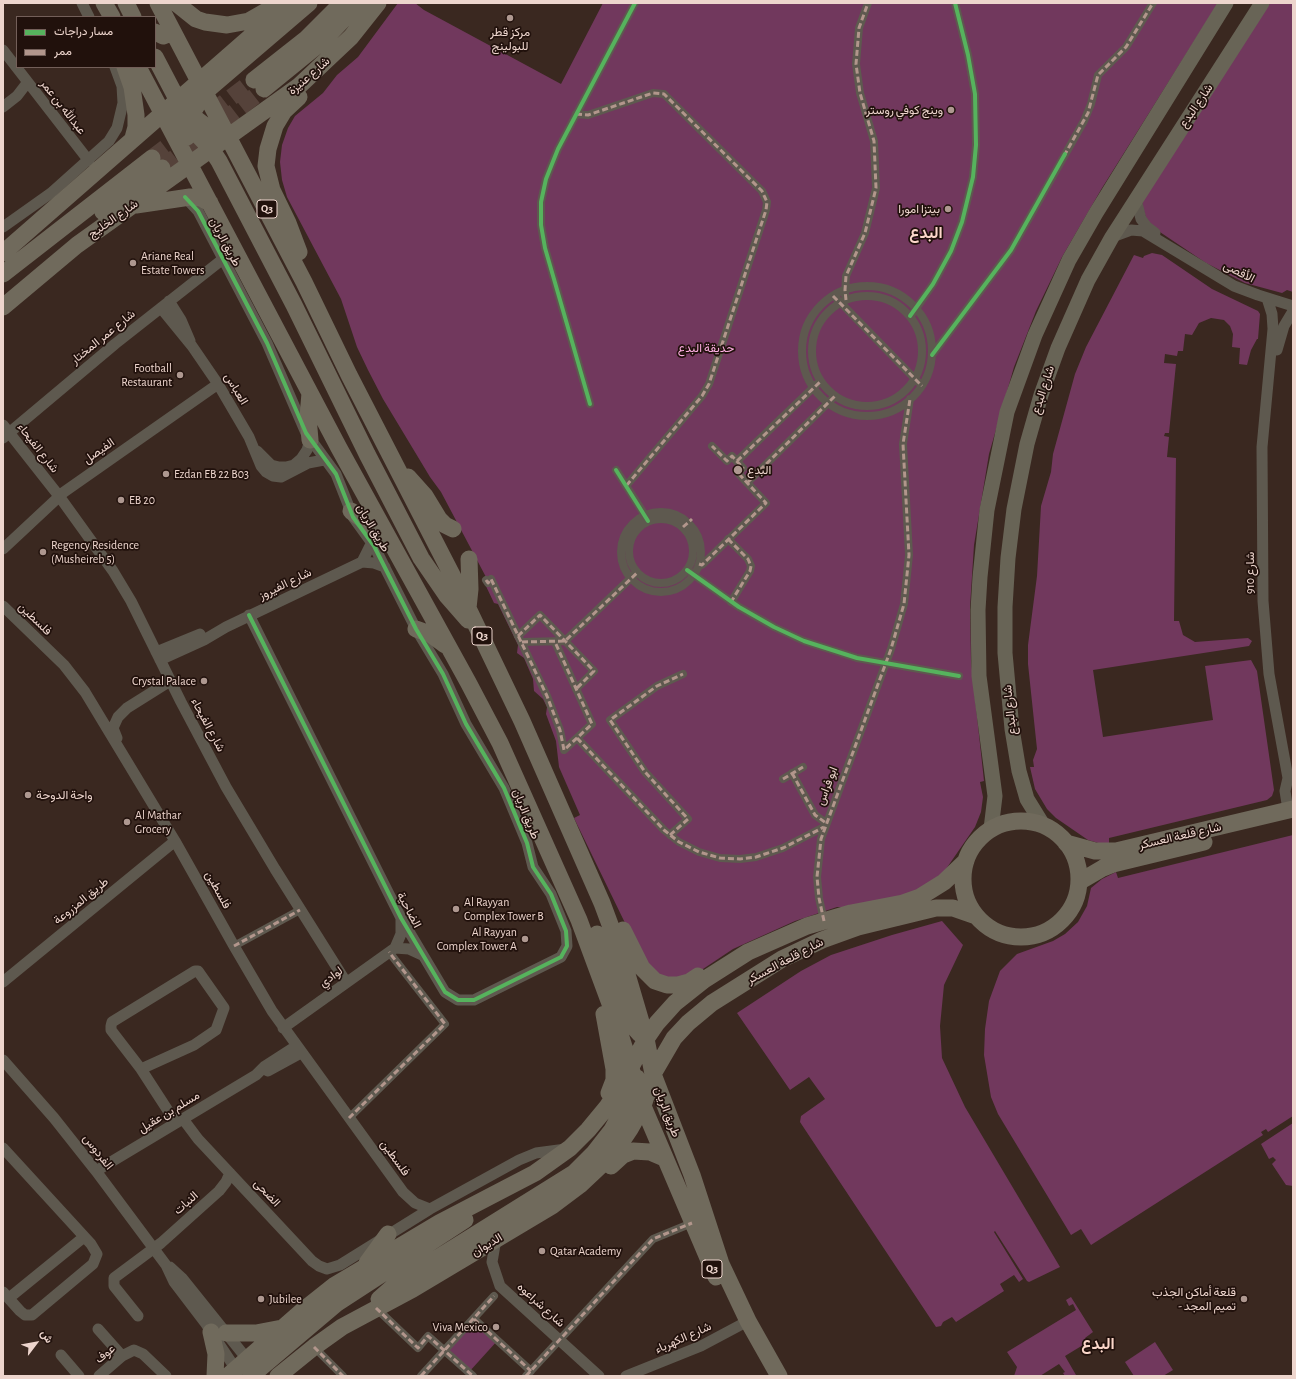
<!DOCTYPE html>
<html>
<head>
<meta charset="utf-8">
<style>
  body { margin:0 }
  #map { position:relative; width:1296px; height:1379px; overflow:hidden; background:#3a2820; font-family:"Alegreya Sans",Vazirmatn,sans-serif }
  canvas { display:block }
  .frame { position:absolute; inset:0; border:4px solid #edd5cd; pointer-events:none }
  .legend { position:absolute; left:16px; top:16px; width:140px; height:52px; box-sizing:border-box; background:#21110c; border:1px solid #735f59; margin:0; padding:5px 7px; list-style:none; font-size:12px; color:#edd5cd }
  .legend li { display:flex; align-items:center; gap:8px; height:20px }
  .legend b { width:20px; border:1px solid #735f59 }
  .north { position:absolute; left:16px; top:1323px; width:40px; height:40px; -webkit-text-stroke:3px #21110c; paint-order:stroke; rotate:58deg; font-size:11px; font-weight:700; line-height:16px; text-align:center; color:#edd5cd }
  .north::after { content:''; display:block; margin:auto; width:14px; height:18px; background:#edd5cd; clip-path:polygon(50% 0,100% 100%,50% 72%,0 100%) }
</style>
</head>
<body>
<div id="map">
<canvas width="1296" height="1379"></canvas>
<div class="frame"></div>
<ul class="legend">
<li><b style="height:5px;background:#56b35d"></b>مسار دراجات</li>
<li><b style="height:5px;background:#b2968c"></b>ممر</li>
</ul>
<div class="north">ش</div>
</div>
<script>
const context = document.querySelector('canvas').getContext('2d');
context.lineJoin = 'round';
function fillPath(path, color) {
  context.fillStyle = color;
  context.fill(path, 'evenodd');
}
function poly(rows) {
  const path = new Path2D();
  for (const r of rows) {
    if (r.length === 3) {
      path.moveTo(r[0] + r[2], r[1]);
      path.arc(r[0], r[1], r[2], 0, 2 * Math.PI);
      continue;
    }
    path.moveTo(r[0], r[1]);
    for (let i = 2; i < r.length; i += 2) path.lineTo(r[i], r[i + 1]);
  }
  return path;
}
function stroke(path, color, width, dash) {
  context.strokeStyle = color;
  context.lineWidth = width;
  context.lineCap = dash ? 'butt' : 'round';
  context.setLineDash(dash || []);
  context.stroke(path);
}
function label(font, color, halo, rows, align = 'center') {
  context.font = font + ' "Alegreya Sans",Vazirmatn,sans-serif';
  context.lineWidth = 3.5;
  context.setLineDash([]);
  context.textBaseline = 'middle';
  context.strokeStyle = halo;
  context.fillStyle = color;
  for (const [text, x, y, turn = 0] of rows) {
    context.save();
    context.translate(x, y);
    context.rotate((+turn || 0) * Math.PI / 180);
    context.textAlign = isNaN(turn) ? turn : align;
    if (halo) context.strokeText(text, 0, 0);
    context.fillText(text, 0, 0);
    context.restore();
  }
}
const green = poly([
  [398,3,415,3,424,10,561,84,603,3,1218,3,1102,188,1062,257,1036,311,1014,367,989,454,974,545,970,607,971,661,984,781,980,782,983,797,981,812,975,827,946,869,940,875,914,893,859,907,837,907,795,921,733,949,691,977,654,977,626,925,574,818,580,815,559,767,556,741,546,714,547,707,543,699,534,691,533,679,524,658,517,653,518,645,498,604,494,603,484,582,487,579,441,492,430,477,383,399,368,370,357,347,341,299,287,197,282,180,280,162,282,145,288,128,295,116,323,93,337,75,358,57],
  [1270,3,1293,3,1293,292,1287,290,1282,293,1245,283,1206,263,1148,224,1142,205,1143,200],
  [1152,253,1162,255,1212,289,1258,311,1260,314,1258,339,1257,339,1251,350,1247,365,1239,364,1240,348,1232,347,1233,334,1230,326,1224,320,1211,318,1199,323,1192,335,1185,334,1183,351,1178,351,1177,356,1165,354,1164,363,1176,364,1169,433,1165,433,1164,436,1169,437,1167,457,1176,458,1174,621,1179,621,1183,635,1195,642,1248,638,1252,641,1249,646,1093,670,1103,737,1213,720,1205,666,1251,660,1257,671,1274,790,1272,796,1267,800,1109,838,1109,844,1102,844,1088,840,1056,818,1047,809,1035,789,1030,767,1034,767,1033,760,1037,749,1028,664,1028,645,1037,576,1041,506,1051,472,1053,454,1075,374,1086,347,1134,255,1143,258,1144,256],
  [1293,835,1293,1116,1268,1132,1266,1129,1261,1132,1263,1135,1091,1245,1081,1229,1071,1235,998,1114,991,1097,984,1055,985,1029,989,1001,1000,971,1017,954,1053,941,1065,934,1078,922,1087,906,1091,888,1102,879,1116,872,1118,878],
  [942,921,963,945,944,985,940,1026,942,1058,965,1107,1060,1267,1029,1282,1027,1281,995,1231,994,1232,1023,1279,1019,1282,1014,1275,1000,1284,1004,1291,956,1322,952,1317,943,1322,941,1326,936,1327,800,1122,801,1116,825,1099,809,1077,790,1090,737,1013,801,971,831,955,892,935],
  [1293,1123,1293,1186,1286,1185,1272,1164,1276,1160,1273,1157,1269,1159,1261,1144],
  [1071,1297,1093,1332,1085,1338,1088,1342,1065,1356,1076,1375,1065,1376,1063,1373,1065,1372,1059,1364,1040,1376,1014,1376,1017,1367,1007,1352,1076,1310,1073,1304,1069,1306,1066,1300],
  [474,1319,498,1340,469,1372,445,1351],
  [1155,1342,1173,1370,1163,1376,1134,1376,1125,1362]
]);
const primaryTunnel = poly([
  [152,158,254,80],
  [162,168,264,89]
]);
const pedestrian = poly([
  [576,114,588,115,653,93,664,94,762,191,767,202,766,210,709,384,702,396,626,486],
  [867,351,65],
  [845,295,846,276,865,233,876,188,874,141,860,93,856,64,859,28,868,3],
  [867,351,55],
  [837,299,918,382],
  [913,313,933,284,951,251,962,222,973,177,976,145,975,94,968,55,955,3],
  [932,355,1011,250,1084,121,1091,104,1098,75,1126,47,1153,3],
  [590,404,545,248,541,225,541,202,546,179,558,149,635,3],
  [737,461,817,384],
  [616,470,648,520],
  [747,483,832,399],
  [661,552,40],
  [661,551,32],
  [728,539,748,559,751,566,750,571,731,602],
  [699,564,702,565,766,503,738,473,743,468,732,456,727,461,712,446],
  [687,570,739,607,774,627,804,641,857,658,959,676],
  [486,580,488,583,491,579,547,696,560,730,564,750,592,724,555,642],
  [518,636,540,615,594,671,576,689],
  [522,642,565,641,634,575],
  [577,738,664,830,679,842,699,852,720,858,740,859,756,857,783,848,824,827],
  [792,773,815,815,826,823],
  [783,779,803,767],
  [670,835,688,819,645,772,610,720,657,686,683,674],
  [824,921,819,898,817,877,821,839,891,649,904,604,909,555,903,444,910,399],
  [234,946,300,910],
  [349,1118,445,1024,389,952],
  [376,1308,418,1348,428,1336,473,1376],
  [474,1319,531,1371],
  [314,1347,343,1376],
  [421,1376,494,1296],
  [526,1376,653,1239,692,1223]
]);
const minor = poly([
  [82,3,89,17],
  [3,50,89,161],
  [3,107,17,96,27,83],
  [185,197,198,211,267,343,306,433,336,474,353,517,374,546,416,629,443,674,466,724,504,788,527,843,533,867,551,894,566,931,567,946,561,957,474,1000,458,1000,445,992,401,918,249,615],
  [1136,199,1141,219,1147,227,1155,233],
  [3,227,51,193,109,141,117,128,123,103,122,86,115,67],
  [1112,237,1131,230,1143,231,1234,286,1258,295,1293,306],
  [1267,298,1272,314,1273,329,1262,447,1263,601,1269,674,1288,778,1285,791,1288,810],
  [169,301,181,320,190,341],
  [161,308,192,346,218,384,249,437,261,466,266,472,273,476,281,477,308,463,324,460],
  [1277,350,1284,326,1293,311],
  [3,425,59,496,113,571,131,601,181,702,226,787,275,869,346,982],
  [3,438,115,344,223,259],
  [257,451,271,465,279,467,286,467,294,465,301,459,307,450,310,440],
  [3,549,64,492,218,384],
  [362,562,372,542],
  [3,606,64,665,85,692,175,841,234,946,272,1011,403,1192,415,1203,430,1209],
  [156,652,200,634],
  [160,660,204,640,226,627,362,562,374,563,385,567],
  [117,738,113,728,118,717,127,708,170,681],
  [395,948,409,949,422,955],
  [3,982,175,841],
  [283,1028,395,948,401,934,401,919],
  [3,1060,54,1118,96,1171,166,1265,174,1282,206,1324,239,1374],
  [141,1069,194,1045,216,1030,224,1008,198,971,195,971,112,1022,111,1026,111,1030,141,1069,176,1123],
  [268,1071,301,1053],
  [183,1119,198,1139,312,1261,319,1266,327,1269,340,1265,430,1209,519,1160,536,1153,566,1149],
  [3,1148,91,1244,97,1254,93,1264,32,1315,25,1315,20,1311,3,1292],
  [96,1171,256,1075,265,1066,296,1046],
  [496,1239,492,1262,500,1286,599,1376],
  [170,1267,182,1278,251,1364],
  [9,1298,84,1237],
  [138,1316,114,1286,114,1278,161,1243,219,1191,226,1182,230,1173],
  [98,1329,122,1356],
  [61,1355,79,1376],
  [99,1376,122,1356,134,1350,143,1354,166,1376],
  [626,1376,701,1346,748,1321]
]);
const secondary = poly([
  [1043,825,1027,799,1019,771,1012,729,1005,653,1005,607,1008,558,1014,509,1027,444,1041,395,1058,348,1088,280,1112,237,1262,3],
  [991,829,995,796,979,676,978,610,980,577,987,510,1007,412,1035,335,1069,260,1096,213,1226,3]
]);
const primary = poly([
  [104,3,112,17],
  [126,3,133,17],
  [158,3,304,282,349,375,452,575,522,721,602,903,621,954,646,1039,653,1074,692,1175,721,1264,748,1321,779,1376],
  [176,3,196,19,205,22,227,25,249,21,270,9],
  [155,32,163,36,173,32],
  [155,57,177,99,191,115,208,128,229,137],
  [125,67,132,87,136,115,136,127,133,138],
  [138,67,339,448,468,682,500,743,579,920,612,1009,643,1106,716,1277],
  [254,80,306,39,342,3],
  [264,89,323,41,359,3],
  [162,112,180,121,194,131,211,149,219,161,294,305,367,454,421,558,447,596,468,620],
  [187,137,191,115,205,92,309,3],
  [136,205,190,197,201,198,210,203],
  [103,212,162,168],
  [299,252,288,223,272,190,266,166,268,149,275,126,284,111,299,97],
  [3,253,289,3],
  [3,274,152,158],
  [3,307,77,245,299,86,351,37,378,3],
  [310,440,308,417,310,393],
  [408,477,425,496,439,519,445,525,453,529],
  [351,511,383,534],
  [468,608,470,589,469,559],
  [416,629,430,634,445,645],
  [1021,879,58],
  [1066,843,1095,851,1116,851,1293,809],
  [1079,882,1103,868,1113,864,1204,842],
  [623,930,642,968,655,981,667,985,678,985,689,982,698,976],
  [597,934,625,1011,632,1025,640,1034],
  [604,1014,614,1069,614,1080,609,1093],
  [611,1166,623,1155,633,1151,650,1152,664,1158],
  [367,1263,388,1234],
  [379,1299,396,1284,574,1173,594,1153,612,1130,627,1103,637,1078],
  [211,1332,216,1354,215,1376],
  [226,1333,256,1333,282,1328],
  [228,1376,301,1312,335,1285,439,1223,535,1173,570,1148,588,1130,607,1107,624,1080,646,1039,657,1023,675,1003,704,980,748,952,807,926,851,913,903,903,920,897,944,882,966,861],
  [251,1376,336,1304,465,1220],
  [278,1376,314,1347,342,1327,413,1289,552,1206,580,1185,614,1153,630,1129,643,1106,653,1074,674,1038,688,1023,712,1003,782,959,822,940,858,927,936,908,953,908,976,916]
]);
const quiet = poly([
  [576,114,588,115,653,93,664,94,762,191,767,202,766,210,709,384,702,396,626,486],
  [1064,156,1088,113,1098,75,1126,47,1153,3],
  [833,296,922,386],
  [846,300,845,290,846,276,865,233,876,188,874,141,860,93,856,64,859,28,868,3],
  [737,461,821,381],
  [747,483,835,396],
  [683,527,692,519],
  [728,539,748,559,751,566,750,571,731,602],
  [699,564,702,565,766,503,738,473,743,468,732,456,727,461,712,446],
  [486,580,488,583,491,579,547,696,560,730,564,750,592,724,555,642],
  [518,636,540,615,594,671,576,689],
  [522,642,565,641,638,572],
  [577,738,664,830,679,842,699,852,720,858,740,859,756,857,783,848,824,827],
  [792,773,815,815,826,823],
  [783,779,803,767],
  [670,835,688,819,645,772,610,720,657,686,683,674],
  [824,921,819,898,817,877,821,839,891,649,904,604,909,555,903,444,910,399],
  [234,946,300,910],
  [349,1118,445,1024,389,952],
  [376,1308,418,1348,428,1336,473,1376],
  [474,1319,531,1371],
  [314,1347,343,1376],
  [421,1376,494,1296],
  [526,1376,653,1239,692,1223]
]);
const cycleway = poly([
  [185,197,198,211,267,343,306,433,336,474,353,517,374,546,416,629,443,674,466,724,504,788,527,843,533,867,551,894,566,931,567,946,561,957,474,1000,458,1000,445,992,401,918,249,615],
  [910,316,933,284,951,251,962,222,973,177,976,145,975,94,968,55,955,3],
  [932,355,1011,250,1065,154],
  [590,404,545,248,541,225,541,202,546,179,558,149,635,3],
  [616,470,648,521],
  [687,570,739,607,774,627,804,641,857,658,959,676]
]);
const markers = [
  [510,18,4,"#ae9890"],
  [951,110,4,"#ae9890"],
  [948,209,4,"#ae9890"],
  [133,263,4,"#ae9890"],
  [180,375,4,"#ae9890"],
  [738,470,5,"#ae9890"],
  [166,474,4,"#ae9890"],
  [121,500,4,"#ae9890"],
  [43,552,4,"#ae9890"],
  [204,681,4,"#ae9890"],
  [28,795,4,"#ae9890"],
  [127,822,4,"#ae9890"],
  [456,909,4,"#ae9890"],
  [525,939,4,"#ae9890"],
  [542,1251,4,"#ae9890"],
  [261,1299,4,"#ae9890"],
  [1244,1299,4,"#ae9890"],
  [496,1327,4,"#ae9890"]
];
const shields = [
  [267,209,20],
  [482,636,20],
  [712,1269,20]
];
const shieldNames = [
  ["Q3",267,209],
  ["Q3",482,636],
  ["Q3",712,1269]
];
const poiNames = [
  ["مركز قطر",510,32,"center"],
  ["للبولينج",510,46,"center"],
  ["وينج كوفي روستر",943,110,"right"],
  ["بيتزا امورا",940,209,"right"],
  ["Ariane Real",141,256],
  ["Estate Towers",141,270],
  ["Football",172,368,"right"],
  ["Restaurant",172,382,"right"],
  ["البدع",747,470],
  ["Ezdan EB 22 B03",174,474],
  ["EB 20",129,500],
  ["Regency Residence",51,545],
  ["(Musheireb 5)",51,559],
  ["Crystal Palace",196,681,"right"],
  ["واحة الدوحة",36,795],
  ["Al Mathar",135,815],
  ["Grocery",135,829],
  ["Al Rayyan",464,902],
  ["Complex Tower B",464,916],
  ["Al Rayyan",517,932,"right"],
  ["Complex Tower A",517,946,"right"],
  ["Qatar Academy",550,1251],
  ["قلعة أماكن الجذب",1236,1292,"right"],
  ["- تميم المجد",1236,1306,"right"],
  ["Jubilee",269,1299],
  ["Viva Mexico",488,1327,"right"]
];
const streetNames = [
  ["شارع عنيزة",309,76,-41],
  ["شارع البدع",1196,106,-56],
  ["عبدالله بن عمر",63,107,52],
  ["شارع الخليج",113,219,-35],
  ["طريق الريان",225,242,62],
  ["الأقصى",1239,272,27],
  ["شارع عمر المختار",103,337,-39],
  ["العباس",236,389,59],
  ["شارع البدع",1043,390,-72],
  ["شارع الفيحاء",38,448,52],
  ["الفيصل",99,451,-35],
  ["طريق الريان",373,528,59],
  ["شارع 910",1250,573,-90],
  ["شارع الفيروز",285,584,-26],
  ["فلسطين",35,619,44],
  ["شارع البدع",1010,710,-96],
  ["شارع الفيحاء",208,725,62],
  ["ابو فراس",827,786,-69],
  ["طريق الريان",526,814,68],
  ["شارع قلعة العسكر",1180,836,-13],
  ["فلسطين",218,890,61],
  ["طريق المزروعة",81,901,-39],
  ["الضاحية",409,910,62],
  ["شارع قلعة العسكر",785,961,-28],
  ["لوادي",331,977,-36],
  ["مسلم بن عقيل",169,1112,-31],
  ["طريق الريان",667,1112,69],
  ["الفردوس",98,1152,52],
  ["فلسطين",395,1158,54],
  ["الضحى",267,1193,47],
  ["النبات",186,1203,-42],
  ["الديوان",487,1245,-31],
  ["شارع شراعوه",541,1305,42],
  ["شارع الكهرباء",683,1338,-24],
  ["عوف",105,1354,-40]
];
const parkNames = [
  ["حديقة البدع",706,348]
];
const districtNames = [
  ["البدع",926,233],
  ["البدع",1098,1344]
];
fillPath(green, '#71385d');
stroke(primaryTunnel, '#55423a', 17, [17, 8]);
stroke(pedestrian, '#5e594f', 8);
stroke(minor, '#5e594f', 11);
stroke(secondary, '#686456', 15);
stroke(primary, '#706a5c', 17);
stroke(quiet, '#b2968c', 3, [6, 3]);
stroke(cycleway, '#56b35d', 4);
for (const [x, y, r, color] of markers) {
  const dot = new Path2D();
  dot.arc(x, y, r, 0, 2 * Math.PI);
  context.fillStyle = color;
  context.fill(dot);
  stroke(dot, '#21110c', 1.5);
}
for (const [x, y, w] of shields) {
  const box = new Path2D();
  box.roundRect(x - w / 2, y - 9, w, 18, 3);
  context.fillStyle = '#21110c';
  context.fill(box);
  stroke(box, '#edd5cd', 1);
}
label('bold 11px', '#edd5cd', null, shieldNames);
label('12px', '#edd5cd', '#21110c', poiNames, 'left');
label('12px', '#edd5cd', '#21110c', streetNames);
label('12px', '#ffb0e4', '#21110c', parkNames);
label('bold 16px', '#fcd7ca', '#21110c', districtNames);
</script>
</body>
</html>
